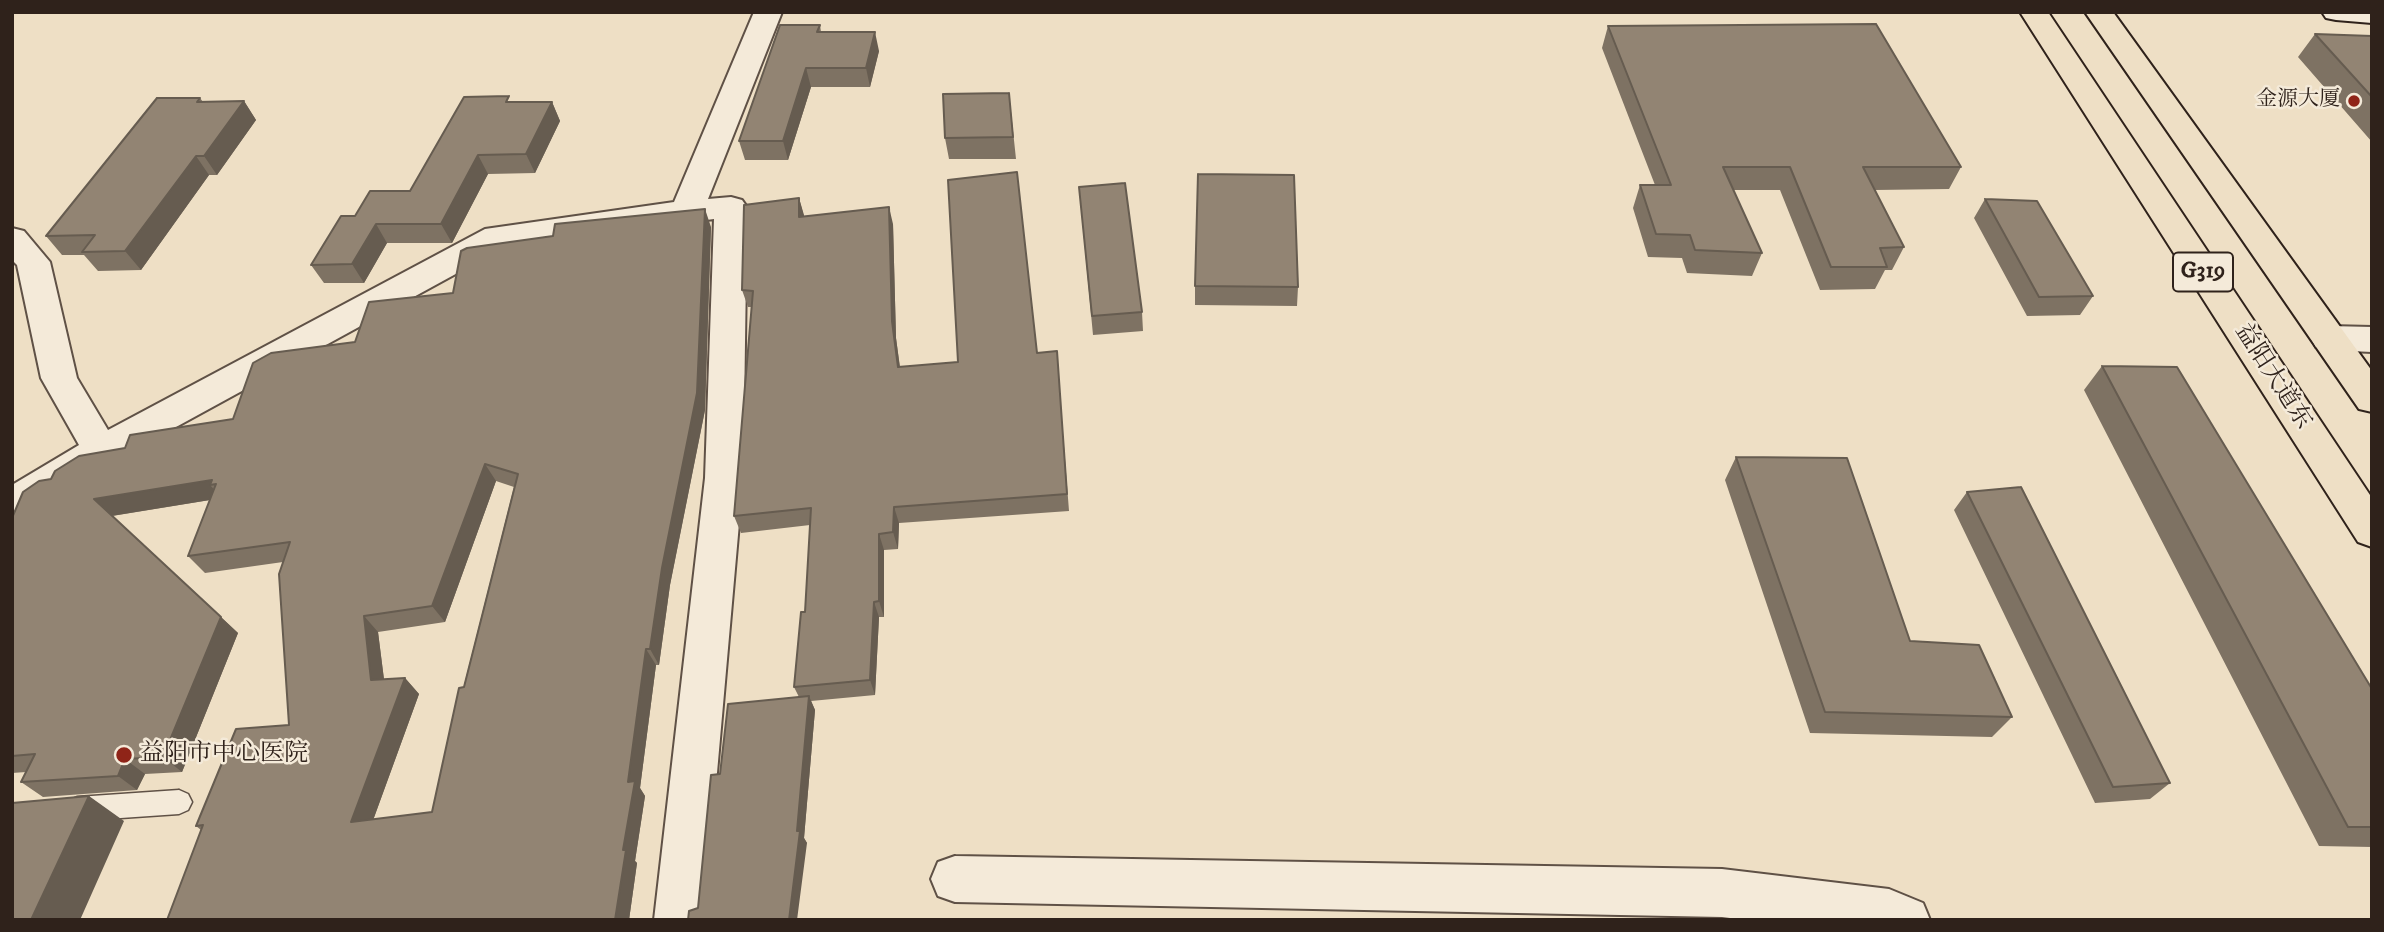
<!DOCTYPE html>
<html>
<head>
<meta charset="utf-8">
<style>
  body { margin:0 }
  #map { position:relative; width:2384px; height:932px; overflow:hidden; background:#eedfc5; font-family:"IM FELL DW Pica",serif }
  canvas { display:block }
  .frame { position:absolute; inset:0; border:14px solid #2f221b; pointer-events:none }
</style>
</head>
<body>
<div id="map">
<canvas width="2384" height="932"></canvas>
<div class="frame"></div>
</div>
<script>
const context = document.querySelector('canvas').getContext('2d');
context.lineJoin = 'round';
function poly(rows) {
  const path = new Path2D();
  for (const r of rows) {
    path.moveTo(r[0], r[1]);
    for (let i = 2; i < r.length; i += 2) path.lineTo(r[i], r[i + 1]);
  }
  return path;
}
function stroke(path, color, width, dash) {
  context.strokeStyle = color;
  context.lineWidth = width;
  context.lineCap = dash ? 'butt' : 'round';
  context.setLineDash(dash || []);
  context.stroke(path);
}
function fillPath(path, color) {
  context.fillStyle = color;
  context.fill(path, 'evenodd');
}
function label(font, color, halo, rows, align = 'center') {
  context.font = font + ' "IM FELL DW Pica","Noto Serif SC",serif';
  context.lineWidth = 5;
  context.setLineDash([]);
  context.textBaseline = 'middle';
  context.strokeStyle = halo;
  context.fillStyle = color;
  for (const [text, x, y, turn = 0] of rows) {
    context.save();
    context.translate(x, y);
    context.rotate((+turn || 0) * Math.PI / 180);
    context.textAlign = isNaN(turn) ? turn : align;
    if (halo) context.strokeText(text, 0, 0);
    context.fillText(text, 0, 0);
    context.restore();
  }
}
const lane = poly([
  [179,790,188,794,192,802,188,810,179,814,77,821,68,817,64,809,68,801,77,797,179,790]
]);
const street = poly([
  [754,12,782,12,708,199,731,197,742,200,747,207,743,478,704,920,654,920,705,478,714,219,505,247,81,479,26,516,12,520,12,485,79,445,41,378,17,265,12,260,12,228,24,231,50,262,77,378,108,430,485,229,674,202,754,12],
  [2329,326,2372,327,2372,352,2329,350,2316,347,2311,338,2316,329,2329,326],
  [955,856,1722,869,1889,889,1923,903,1930,920,1746,920,1722,917,955,902,938,896,931,879,938,862,955,856]
]);
const secondary = poly([
  [2322,12,2372,12,2372,23,2336,20,2326,18,2322,12]
]);
const primary = poly([
  [2020,12,2048,12,2372,498,2372,547,2358,542,2020,12],
  [2085,12,2113,12,2372,371,2372,412,2359,409,2085,12]
]);
const wall = poly([
  [820,25,821,32,879,51,870,87,811,87,788,160,745,160,739,141],
  [1608,26,1961,167,1949,189,1875,190,1904,247,1892,270,1885,270,1875,289,1820,290,1780,190,1733,190,1762,253,1752,276,1687,273,1682,258,1648,257,1633,208,1640,185,1655,185,1602,48],
  [2315,34,2372,36,2372,142,2298,57],
  [1009,93,1016,159,949,159,945,138],
  [200,98,203,102,244,101,256,120,217,175,209,175,141,270,98,271,84,255,62,255,46,236],
  [512,102,552,102,560,121,535,173,488,174,452,243,387,243,364,283,324,283,311,265,410,191],
  [1079,187,1142,312,1143,331,1093,335],
  [799,198,804,217,893,224,896,338,900,367,958,362,1037,353,1058,368,1069,511,899,523,898,549,884,550,884,617,879,617,875,695,811,701,815,710,804,838,807,843,698,908,720,774,799,697,794,687,805,612,810,525,741,533,734,516,752,307,748,307,742,290],
  [1985,199,2093,296,2080,315,2027,316,1974,218],
  [711,227,705,410,670,585,659,665,656,665,640,788,645,796,635,861,637,863,629,920,167,920,201,830,196,826,289,725,283,562,205,573,188,556,210,500,112,516,238,633,182,772,145,774,137,790,43,797,21,782,26,772,12,773,12,518,51,479,125,448,233,419,355,342,453,293],
  [496,481,514,487,432,812,373,820,419,694,405,678,384,679,378,632,445,622],
  [1195,286,1298,287,1297,306,1195,305],
  [2102,366,2372,689,2372,847,2319,846,2084,390],
  [1736,457,1910,641,2012,717,1992,737,1810,733,1725,480],
  [1967,492,2170,783,2150,799,2095,803,1954,510]
]);
const shadedWall = poly([
  [875,32,879,51,870,87,866,68],
  [806,68,811,87,788,160,783,141],
  [244,101,256,120,217,175,204,156],
  [552,102,560,121,535,173,526,154],
  [478,155,488,174,452,243,441,224],
  [196,156,209,175,141,270,125,251],
  [799,198,804,215,804,234,799,217],
  [889,207,893,224,896,338,902,384,898,367,892,321],
  [705,209,711,227,705,410,670,585,659,665,650,649],
  [376,224,387,243,364,283,352,264],
  [485,464,496,481,445,622,432,606],
  [212,480,210,485,222,498,111,516,94,499],
  [894,507,899,523,898,549,893,532],
  [879,534,884,550,884,617,879,601],
  [874,602,879,617,875,695,870,680],
  [364,616,378,632,386,696,371,680],
  [221,617,238,633,182,772,163,757],
  [646,649,656,665,640,788,645,796,635,861,637,863,629,920,615,920,623,850,628,782],
  [405,678,419,694,367,837,351,822],
  [809,696,815,710,804,838,807,843,797,920,789,920],
  [125,759,145,774,137,790,118,776],
  [89,796,124,821,80,920,31,920]
]);
const building = poly([
  [1876,24,1961,167,1863,167,1904,247,1880,248,1887,267,1831,267,1790,167,1723,167,1762,253,1695,250,1690,235,1656,234,1640,185,1671,185,1608,26,1876,24],
  [780,25,820,25,817,32,875,32,866,68,806,68,783,141,739,141,780,25],
  [2315,34,2372,36,2372,97,2315,34],
  [1009,93,1013,137,945,138,943,94,1009,93],
  [509,96,506,102,552,102,526,154,478,155,441,224,376,224,352,264,311,265,341,216,355,216,370,191,410,191,464,97,509,96],
  [157,98,200,98,197,102,244,101,204,156,196,156,125,251,82,252,95,235,46,236,157,98],
  [1017,172,1037,353,1057,351,1067,494,894,507,893,532,879,534,879,601,874,602,870,680,794,687,801,612,805,612,811,508,734,516,753,291,742,290,744,205,799,198,799,217,889,207,892,321,898,367,958,362,948,180,1017,172],
  [1198,174,1294,175,1298,287,1195,286,1198,174],
  [1125,183,1142,312,1092,316,1079,187,1125,183],
  [1985,199,2037,201,2093,296,2039,297,1985,199],
  [705,209,697,393,662,568,650,649,646,649,628,782,635,781,623,850,626,850,615,920,167,920,203,825,196,826,236,729,289,725,279,574,290,542,188,556,216,484,210,485,212,480,94,499,221,617,163,757,125,759,118,776,21,782,35,754,12,756,12,518,23,492,39,481,51,479,55,471,79,456,125,448,130,435,233,419,253,363,271,353,355,342,369,302,453,293,461,251,467,248,553,236,555,224,705,209],
  [485,464,518,474,464,687,459,688,432,812,351,822,405,678,371,680,364,616,432,606,485,464],
  [2102,366,2177,367,2372,689,2372,827,2348,827,2102,366],
  [1736,457,1847,458,1910,641,1979,645,2012,717,1825,712,1736,457],
  [2021,487,2170,783,2113,787,1967,492,2021,487],
  [809,696,797,831,800,831,789,920,688,920,689,911,698,908,711,775,720,774,728,704,809,696],
  [89,796,31,920,12,920,12,803,89,796]
]);
const markers = [
  [2354,101,7,"#8f2418"],
  [124,755,9,"#8f2418"]
];
const farPoinames = [
  ["金源大厦",2340,101]
];
const shields = [
  [2203,272,60]
];
const shieldNames = [
  ["G319",2203,272]
];
const streetNames = [
  ["益阳大道东",2272,377,57]
];
const poiNames = [
  ["益阳市中心医院",140,755]
];
stroke(lane, '#5f5146', 3);
stroke(street, '#5f5146', 4);
stroke(secondary, '#2f221b', 4);
stroke(primary, '#2f221b', 4);
fillPath(lane, '#f4ead9');
fillPath(street, '#f4ead9');
fillPath(secondary, '#f4ead9');
fillPath(primary, '#eedfc5');
fillPath(wall, '#7e7263');
fillPath(shadedWall, '#665c50');
fillPath(building, '#928473');
stroke(building, '#665c50', 2);
for (const [x, y, r, color] of markers) {
  const dot = new Path2D();
  dot.arc(x, y, r, 0, 2 * Math.PI);
  context.fillStyle = color;
  context.fill(dot);
  stroke(dot, '#f4ead9', 2.5);
}
label('21px', '#2f221b', '#f4ead9', farPoinames, 'right');
for (const [x, y, w] of shields) {
  const box = new Path2D();
  box.roundRect(x - w / 2, y - 19.5, w, 39, 5);
  context.fillStyle = '#f4ead9';
  context.fill(box);
  stroke(box, '#2f221b', 2);
}
label('bold 23px', '#2f221b', null, shieldNames);
label('24px', '#2f221b', '#f4ead9', streetNames);
label('24px', '#2f221b', '#f4ead9', poiNames, 'left');
</script>
</body>
</html>
